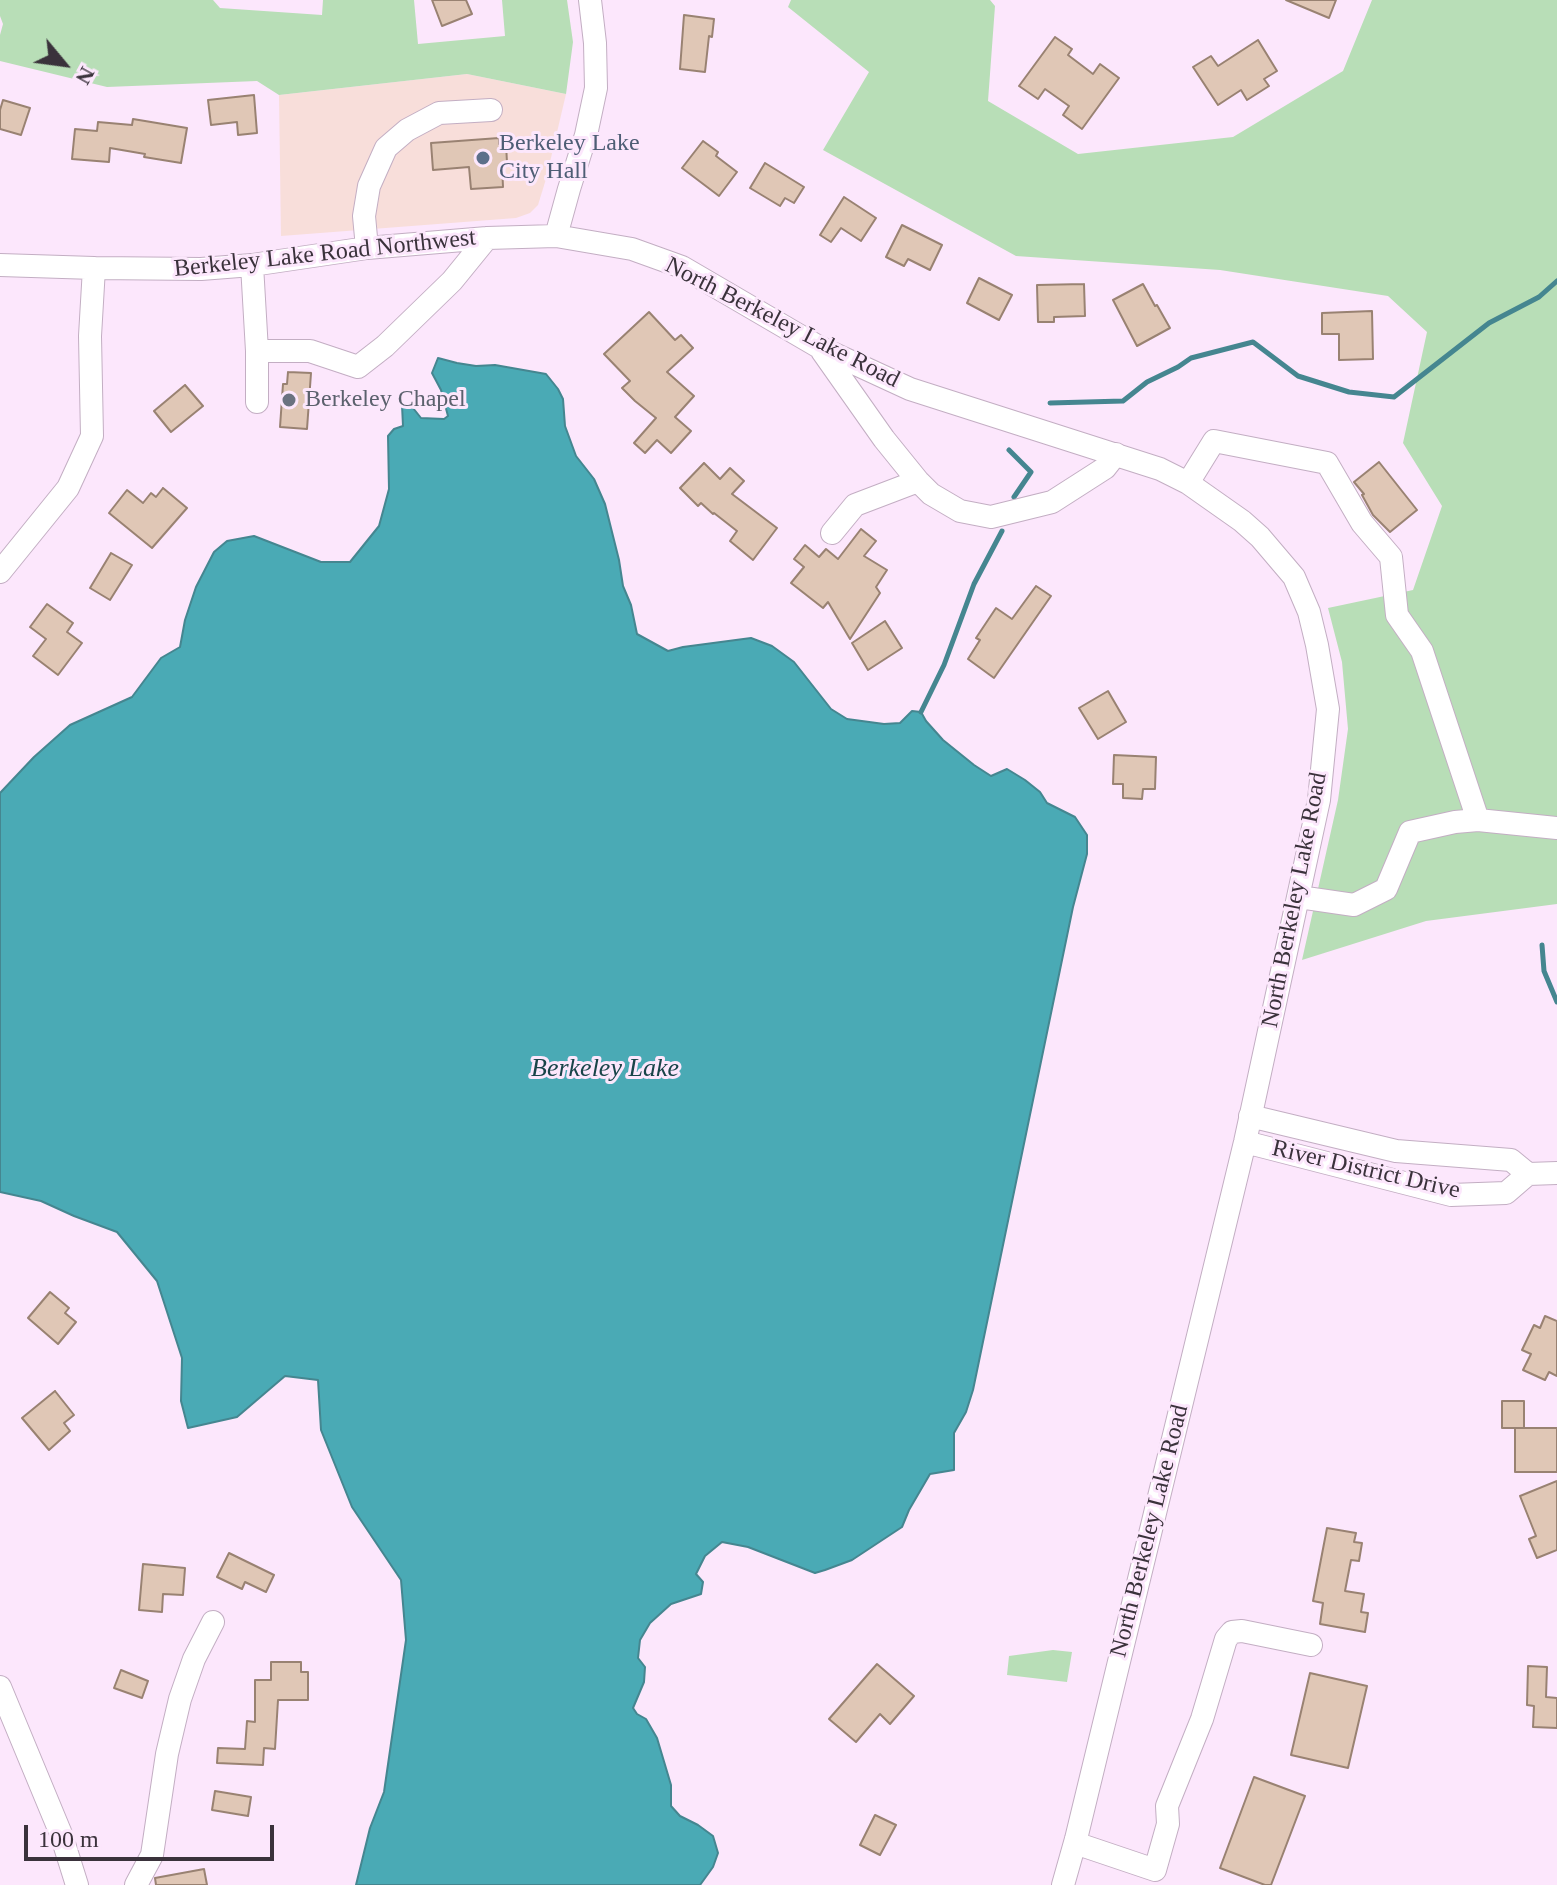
<!DOCTYPE html>
<html>
<head>
<meta charset="utf-8">
<style>
  body { margin:0 }
  #map { position:relative; width:1557px; height:1885px; overflow:hidden; background:#fce7fc; font-family:Georgia,serif }
  canvas { display:block }
  .north { position:absolute; left:24px; top:24px; width:80px; height:80px; -webkit-text-stroke:6px #fce7fc; paint-order:stroke; rotate:119deg; font-size:22px; font-weight:700; line-height:32px; text-align:center; color:#3a323b }
  .north::after { content:''; display:block; margin:auto; width:28px; height:36px; background:#3a323b; clip-path:polygon(50% 0,100% 100%,50% 72%,0 100%) }
  .scale { position:absolute; left:24px; top:1825px; width:250px; height:36px; box-sizing:border-box; border:4px solid #3a323b; border-top:0; padding-left:10px; font-size:24px; line-height:28px; white-space:nowrap; color:#3a323b; -webkit-text-stroke:6px #fce7fc; paint-order:stroke }
</style>
</head>
<body>
<div id="map">
<canvas width="1557" height="1885"></canvas>
<div class="north">N</div>
<div class="scale">100 m</div>
</div>
<script>
const context = document.querySelector('canvas').getContext('2d');
context.lineJoin = 'round';
function fillPath(path, color) {
  context.fillStyle = color;
  context.fill(path, 'evenodd');
}
function poly(rows) {
  const path = new Path2D();
  for (const r of rows) {
    path.moveTo(r[0], r[1]);
    for (let i = 2; i < r.length; i += 2) path.lineTo(r[i], r[i + 1]);
  }
  return path;
}
function stroke(path, color, width, dash) {
  context.strokeStyle = color;
  context.lineWidth = width;
  context.lineCap = dash ? 'butt' : 'round';
  context.setLineDash(dash || []);
  context.stroke(path);
}
function label(font, color, halo, rows, align = 'center') {
  context.font = font + ' Georgia,serif';
  context.lineWidth = 6;
  context.setLineDash([]);
  context.textBaseline = 'middle';
  context.strokeStyle = halo;
  context.fillStyle = color;
  for (const [text, x, y, turn = 0] of rows) {
    context.save();
    context.translate(x, y);
    context.rotate((+turn || 0) * Math.PI / 180);
    context.textAlign = isNaN(turn) ? turn : align;
    if (halo) context.strokeText(text, 0, 0);
    context.fillText(text, 0, 0);
    context.restore();
  }
}
const commercial = poly([
  [467,74,566,94,546,179,538,205,530,213,516,218,281,236,279,95]
]);
const green = poly([
  [0,0,213,0,220,8,322,15,323,0,414,0,418,44,505,36,502,0,567,0,573,42,566,94,467,74,279,95,257,81,107,87,0,61,0,35,3,24,0,16],
  [791,0,990,0,995,6,988,101,1078,154,1233,137,1343,71,1372,0,1557,0,1557,904,1426,921,1302,960,1338,800,1348,729,1342,662,1328,608,1413,590,1442,506,1403,443,1427,332,1388,296,1220,270,1016,256,823,150,869,72,788,7],
  [1053,1650,1072,1652,1067,1682,1007,1675,1009,1656]
]);
const water = poly([
  [438,358,457,363,476,366,495,365,546,374,558,389,563,399,565,426,576,456,594,479,605,504,619,560,623,586,631,605,637,634,668,651,683,647,751,638,772,646,794,662,831,709,847,719,884,724,900,723,912,711,921,712,926,721,943,740,974,765,991,776,1007,769,1025,780,1040,792,1047,803,1075,817,1087,835,1087,854,1073,907,973,1390,966,1412,954,1433,954,1470,930,1474,909,1510,902,1527,852,1560,825,1570,815,1573,748,1547,722,1542,705,1556,696,1574,703,1582,701,1594,671,1604,650,1623,640,1640,638,1658,645,1667,644,1682,633,1708,637,1714,646,1719,657,1738,671,1785,671,1806,680,1816,698,1825,713,1836,718,1853,713,1867,700,1885,356,1885,370,1828,384,1792,406,1640,401,1580,352,1507,321,1430,318,1380,285,1376,237,1417,188,1428,181,1401,182,1358,157,1281,117,1232,74,1216,41,1201,0,1192,0,793,34,757,70,725,132,697,161,658,180,647,185,620,196,587,214,552,227,541,254,536,321,562,350,562,379,526,389,489,388,436,394,429,403,426,402,405,413,408,421,418,444,419,448,416,441,390,432,373,438,358]
]);
const stream = poly([
  [1050,403,1123,401,1147,382,1178,367,1191,358,1253,342,1298,376,1349,392,1394,397,1489,323,1539,297,1557,281],
  [1009,450,1031,472,1014,497],
  [921,712,944,665,974,584,1002,531],
  [1542,945,1544,971,1557,1002]
]);
const building = poly([
  [432,0,466,0,472,14,442,26,432,0],
  [1286,0,1336,0,1329,18,1286,0],
  [684,15,714,19,712,37,709,36,705,72,680,69,684,15],
  [1055,37,1072,49,1068,55,1093,74,1100,64,1119,78,1082,129,1063,115,1069,106,1045,89,1038,99,1019,86,1055,37],
  [1258,40,1277,71,1264,79,1269,86,1247,100,1241,90,1218,105,1193,67,1211,56,1218,66,1258,40],
  [254,95,257,133,238,135,237,122,211,125,208,100,254,95],
  [3,100,30,108,21,135,0,129,0,110,3,100],
  [133,119,187,128,181,163,144,157,145,154,110,148,109,162,72,159,75,129,97,131,98,122,132,125,133,119],
  [499,138,499,144,506,143,507,163,502,164,503,187,471,189,469,167,433,170,431,143,499,138],
  [703,141,718,152,716,156,737,172,719,196,682,168,703,141],
  [765,163,804,187,794,203,785,198,780,206,750,188,765,163],
  [844,197,876,218,861,241,841,228,831,242,820,235,844,197],
  [902,225,942,245,930,270,908,259,904,266,886,257,902,225],
  [979,278,1012,295,999,320,967,303,979,278],
  [1084,284,1085,316,1054,317,1054,322,1038,322,1037,285,1084,284],
  [1143,284,1155,306,1157,305,1170,328,1137,346,1113,300,1143,284],
  [1372,311,1373,359,1339,360,1339,334,1322,334,1322,313,1372,311],
  [649,312,675,340,681,335,693,348,667,372,694,396,675,417,691,431,671,453,657,440,645,453,634,443,656,418,635,401,622,388,630,381,604,354,649,312],
  [288,372,311,373,307,429,280,427,283,384,287,384,288,372],
  [185,385,203,406,171,432,154,411,185,385],
  [1379,462,1417,510,1390,532,1373,515,1362,495,1364,494,1354,482,1379,462],
  [704,463,720,479,730,468,744,481,732,494,777,528,753,560,730,541,737,531,714,513,713,514,701,503,698,506,680,488,704,463],
  [163,488,187,508,152,548,109,513,127,490,143,503,151,493,156,497,163,488],
  [861,529,876,541,864,556,887,570,876,587,880,593,850,639,828,602,823,608,791,583,804,567,794,559,805,545,819,557,826,549,838,559,861,529],
  [111,553,132,565,110,600,90,588,111,553],
  [1036,586,1051,596,994,678,968,659,980,640,976,638,996,608,1012,619,1036,586],
  [47,604,73,623,67,632,82,643,58,675,33,656,46,639,30,627,47,604],
  [885,621,902,648,868,670,852,643,885,621],
  [1108,691,1126,722,1098,739,1079,708,1108,691],
  [1114,755,1156,757,1155,789,1143,789,1142,799,1123,798,1123,784,1113,784,1114,755],
  [50,1292,69,1308,65,1313,76,1322,58,1344,28,1318,50,1292],
  [1545,1316,1557,1321,1557,1376,1549,1372,1545,1380,1523,1370,1531,1354,1522,1350,1534,1325,1540,1328,1545,1316],
  [55,1391,74,1415,64,1423,70,1431,49,1450,22,1418,55,1391],
  [1502,1401,1524,1401,1524,1428,1502,1428,1502,1401],
  [1515,1428,1557,1428,1557,1472,1515,1472,1515,1428],
  [1557,1481,1557,1550,1537,1558,1529,1539,1536,1536,1520,1496,1557,1481],
  [1327,1528,1356,1533,1354,1542,1362,1543,1359,1561,1351,1560,1345,1591,1364,1594,1361,1612,1368,1613,1365,1632,1320,1624,1323,1603,1313,1601,1327,1528],
  [229,1553,274,1575,266,1592,245,1582,242,1589,217,1577,229,1553],
  [143,1564,185,1568,183,1595,163,1594,162,1612,139,1610,143,1564],
  [271,1662,301,1662,301,1672,308,1672,308,1700,278,1700,275,1749,264,1748,263,1765,217,1763,218,1748,245,1749,247,1721,255,1722,255,1680,271,1680,271,1662],
  [877,1664,914,1696,890,1724,880,1714,856,1742,829,1719,877,1664],
  [1528,1666,1547,1667,1546,1697,1557,1698,1557,1728,1533,1727,1534,1706,1527,1705,1528,1666],
  [121,1670,148,1681,142,1698,114,1688,121,1670],
  [1310,1673,1367,1686,1348,1768,1291,1755,1310,1673],
  [1254,1777,1305,1796,1271,1885,1265,1885,1220,1868,1254,1777],
  [215,1791,251,1797,248,1816,212,1810,215,1791],
  [875,1815,896,1825,880,1855,860,1845,875,1815],
  [204,1869,207,1885,156,1885,155,1878,204,1869]
]);
const minor = poly([
  [556,236,569,189,586,135,596,88,595,43,590,0],
  [367,248,364,216,369,186,386,148,407,130,439,113,491,110],
  [0,265,94,268,201,269,252,265,367,248,487,238,556,236,632,249,682,267,819,347,910,389,1160,469,1188,483,1242,521,1260,537,1294,577,1309,612,1317,645,1328,709,1319,800,1245,1142,1076,1839,1063,1885],
  [252,265,257,351],
  [822,351,884,439,918,481,931,494,960,511,991,517,1052,502,1105,468,1116,454],
  [257,402,257,351,310,351,358,367,385,346,452,281,487,238],
  [1188,483,1214,441,1327,463,1362,523,1391,557,1397,615,1422,651,1478,820,1455,822,1410,832,1386,889,1354,905,1299,897],
  [832,533,855,505,918,481],
  [0,572,68,488,92,436,90,336,94,268],
  [1478,820,1557,828],
  [1250,1116,1396,1151,1511,1160,1528,1174],
  [1245,1142,1451,1195,1506,1193,1528,1174,1557,1173],
  [0,1687,61,1834,77,1885],
  [1075,1843,1155,1870,1168,1824,1167,1806,1202,1719,1226,1639,1232,1632,1242,1631,1311,1645],
  [136,1885,152,1855,167,1754,180,1699,194,1659,213,1622]
]);
const markers = [
  [483,158,8,"#5c6f8a"],
  [289,400,8,"#6b7280"]
];
const serviceNames = [
  ["Berkeley Lake",499,144],
  ["City Hall",499,172]
];
const streetNames = [
  ["Berkeley Lake Road Northwest",325,254,-6],
  ["North Berkeley Lake Road",782,323,27],
  ["North Berkeley Lake Road",1295,900,-79],
  ["River District Drive",1366,1170,13],
  ["North Berkeley Lake Road",1150,1531,-76]
];
const worshipNames = [
  ["Berkeley Chapel",305,400]
];
const waterNames = [
  ["Berkeley Lake",605,1069]
];
fillPath(commercial, '#f8deda');
fillPath(green, '#b8deb7');
fillPath(water, '#4aaab5');
stroke(water, '#458690', 2);
stroke(stream, '#458690', 5);
fillPath(building, '#e0c7b6');
stroke(building, '#998272', 2);
stroke(minor, '#c3aec3', 24);
stroke(minor, '#fff', 22);
for (const [x, y, r, color] of markers) {
  const dot = new Path2D();
  dot.arc(x, y, r, 0, 2 * Math.PI);
  context.fillStyle = color;
  context.fill(dot);
  stroke(dot, '#fce7fc', 3);
}
label('24px', '#4e5e75', '#fce7fc', serviceNames, 'left');
label('24px', '#3a323b', '#fce7fc', streetNames);
label('24px', '#5b616d', '#fce7fc', worshipNames, 'left');
label('italic 26px', '#194449', '#fce7fc', waterNames);
</script>
</body>
</html>
